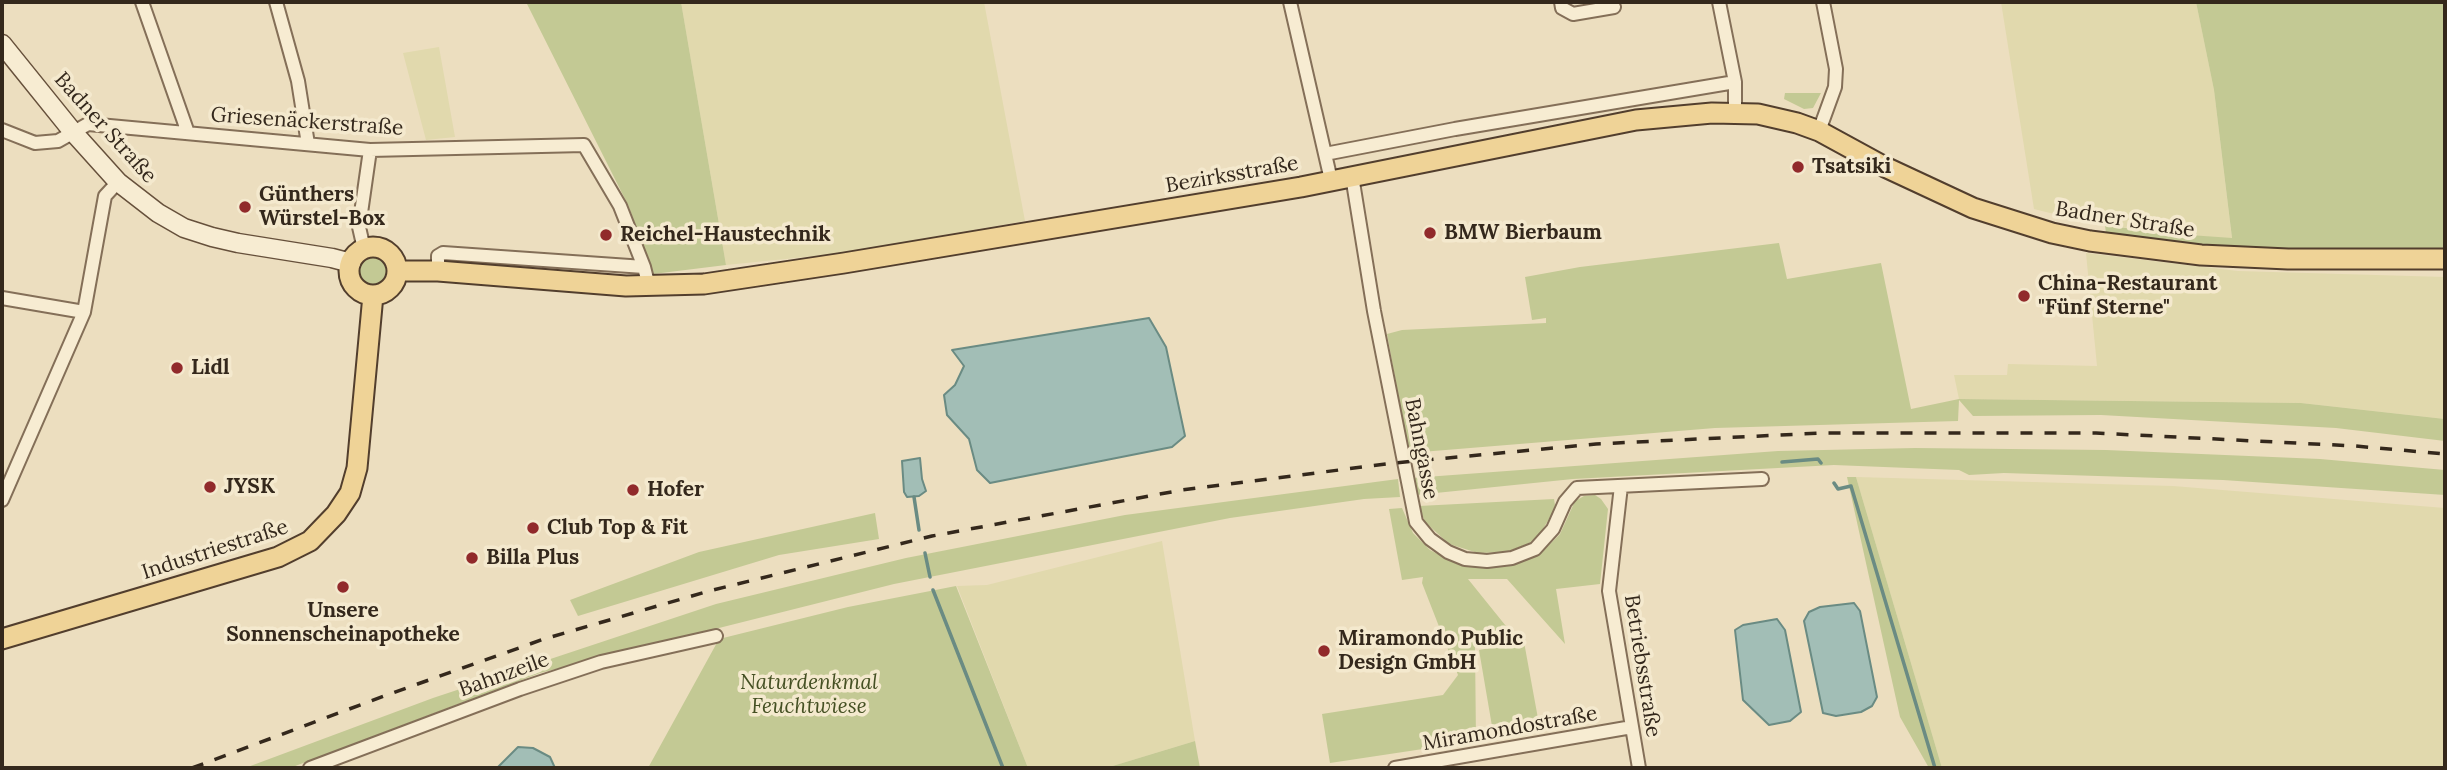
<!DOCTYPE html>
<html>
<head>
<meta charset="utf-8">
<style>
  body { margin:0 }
  #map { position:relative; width:2447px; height:770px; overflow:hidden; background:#ecdebf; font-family:Lora,serif }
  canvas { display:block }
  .frame { position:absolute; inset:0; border:4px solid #34281c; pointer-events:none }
</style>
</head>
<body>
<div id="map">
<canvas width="2447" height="770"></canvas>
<div class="frame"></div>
</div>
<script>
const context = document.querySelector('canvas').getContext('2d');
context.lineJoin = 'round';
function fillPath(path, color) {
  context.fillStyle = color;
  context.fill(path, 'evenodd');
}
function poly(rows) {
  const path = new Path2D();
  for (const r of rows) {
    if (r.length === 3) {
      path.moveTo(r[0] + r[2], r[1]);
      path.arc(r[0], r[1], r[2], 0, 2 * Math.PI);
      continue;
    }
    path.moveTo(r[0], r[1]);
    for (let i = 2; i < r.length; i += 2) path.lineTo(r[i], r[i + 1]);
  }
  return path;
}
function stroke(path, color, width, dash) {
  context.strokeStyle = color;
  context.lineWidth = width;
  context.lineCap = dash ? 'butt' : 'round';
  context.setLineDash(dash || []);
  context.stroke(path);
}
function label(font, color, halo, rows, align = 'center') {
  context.font = font + ' Lora,serif';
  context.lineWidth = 7;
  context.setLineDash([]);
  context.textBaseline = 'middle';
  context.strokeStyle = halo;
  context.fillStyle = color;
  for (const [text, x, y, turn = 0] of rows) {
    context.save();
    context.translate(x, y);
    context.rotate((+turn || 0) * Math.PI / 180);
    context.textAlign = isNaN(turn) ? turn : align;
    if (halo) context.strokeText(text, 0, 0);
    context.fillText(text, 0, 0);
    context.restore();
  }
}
const farmland = poly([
  [681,2,984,2,1025,221,835,254,726,265],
  [2001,2,2196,2,2214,90,2232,239,2161,233,2082,221,2034,209],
  [439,47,455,137,426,140,403,53],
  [2086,253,2238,271,2445,277,2445,419,2301,403,1959,399,1954,375,2007,375,2008,364,2097,366],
  [1856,477,2173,486,2445,508,2445,768,1942,768],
  [1162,541,1195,741,1106,768,1028,768,957,586,987,585]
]);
const green = poly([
  [526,2,681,2,726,265,653,274,629,207],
  [2196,2,2445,2,2445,251,2255,249,2182,245,2106,234,2105,225,2161,233,2232,238,2214,90],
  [1785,93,1821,93,1813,108,1804,109,1784,99],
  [1779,243,1787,279,1881,263,1911,409,1959,399,2301,403,2445,419,2445,441,2336,428,2101,415,1973,416,1959,400,1958,421,1715,428,1409,453,1387,334,1402,330,1546,323,1546,318,1532,320,1525,277,1580,267],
  [374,271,15],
  [1915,448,2106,450,2320,459,2445,470,2445,495,2223,480,2004,473,1969,475,1959,470,1834,465,1573,479,1416,495,1412,478,1778,451],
  [1847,477,1856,477,1942,768,1929,768,1900,717],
  [1398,479,1400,497,1364,499,1230,518,894,584,540,673,290,768,245,768,433,698,716,604,906,558,1125,515],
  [1595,495,1601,499,1608,509,1600,584,1556,589,1565,644,1507,579,1468,579,1518,641,1475,647,1476,741,1330,763,1322,714,1443,695,1458,675,1422,583,1423,577,1402,580,1389,509,1402,508,1413,533,1430,550,1455,563,1479,568,1507,566,1531,558,1545,549,1560,534,1575,501,1584,496],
  [1554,499,1555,505,1552,514,1540,534,1529,543,1507,552,1478,553,1449,544,1425,522,1419,506],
  [875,513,879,539,779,555,578,616,570,600,699,552],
  [956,586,1028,768,648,768,719,639,848,607],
  [1524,642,1539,724,1493,732,1479,650],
  [1195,741,1200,768,1106,768]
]);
const water = poly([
  [1149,318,1166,347,1185,436,1172,447,990,483,977,470,969,439,947,415,944,395,955,385,964,366,952,350,1149,318],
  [920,458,922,479,926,491,919,496,907,497,904,492,902,461,920,458],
  [1854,603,1860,611,1877,697,1872,706,1861,712,1836,716,1823,713,1804,621,1809,612,1820,607,1854,603],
  [1777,619,1785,630,1801,712,1790,721,1769,725,1743,700,1735,630,1743,625,1777,619],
  [518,747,533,748,550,757,555,768,497,768,518,747]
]);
const stream = poly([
  [1782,462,1818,459,1821,463],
  [1834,483,1838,489,1851,486,1935,768],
  [914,497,919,530],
  [925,553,930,577],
  [933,590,1003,768]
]);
const street = poly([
  [142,2,188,133],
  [276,2,298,81,308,144],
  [1290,2,1331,180],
  [1561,2,1562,8,1573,14,1614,7],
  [1719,2,1735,82,1735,113],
  [2,130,35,143,58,141,88,124,370,150,584,145,620,206,644,267,649,287],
  [1819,131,1835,87,1836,69,1823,2],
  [1325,154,1455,129,1735,82],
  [1352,176,1374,311,1416,522,1430,539,1448,552,1465,559,1487,561,1512,558,1535,549,1553,529,1565,502,1577,488,1762,479],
  [364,249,359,227,370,150],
  [438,271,438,256,443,253,644,267],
  [2,298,84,312],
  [1621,486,1609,591,1639,768],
  [2,500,84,312,105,196,118,182],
  [310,768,520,689,601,662,716,636],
  [1395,768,1632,727]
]);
const secondary = poly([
  [2,44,73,132,118,182,158,213,184,228,212,237,238,243,332,258,351,263]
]);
const primary = poly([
  [373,271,24],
  [397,271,438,271,626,286,704,284,844,263,1301,187,1636,120,1712,113,1758,114,1797,123,1819,131,1885,167,1973,208,2052,233,2090,241,2201,255,2288,259,2445,259],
  [2,639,278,557,310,541,336,514,350,493,357,468,373,295]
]);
const rail = poly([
  [192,768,384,696,544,639,709,591,932,536,1182,490,1394,463,1596,444,1822,433,2096,433,2355,446,2445,454]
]);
const markers = [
  [1798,167,7,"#912a2b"],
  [245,207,7,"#912a2b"],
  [1430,233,7,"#912a2b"],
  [606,235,7,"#912a2b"],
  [2024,296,7,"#912a2b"],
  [177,368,7,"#912a2b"],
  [210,487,7,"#912a2b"],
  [633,490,7,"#912a2b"],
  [533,528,7,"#912a2b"],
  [472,558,7,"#912a2b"],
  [343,587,7,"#912a2b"],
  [1324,651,7,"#912a2b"]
];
const streetNames = [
  ["Griesenäckerstraße",307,122,4],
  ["Badner Straße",105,128,48],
  ["Bezirksstraße",1232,175,-10],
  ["Badner Straße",2125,220,9],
  ["Bahngasse",1421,449,79],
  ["Industriestraße",215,550,-18],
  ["Betriebsstraße",1642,666,81],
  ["Bahnzeile",504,675,-20],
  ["Miramondostraße",1510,729,-10]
];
const poiNames = [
  ["Tsatsiki",1812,167],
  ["Günthers",259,195],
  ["Würstel-Box",259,219],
  ["BMW Bierbaum",1444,233],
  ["Reichel-Haustechnik",620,235],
  ["China-Restaurant",2038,284],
  ["\"Fünf Sterne\"",2038,308],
  ["Lidl",191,368],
  ["JYSK",224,487],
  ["Hofer",647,490],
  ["Club Top & Fit",547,528],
  ["Billa Plus",486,558],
  ["Unsere",343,611,"center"],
  ["Sonnenscheinapotheke",343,635,"center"],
  ["Miramondo Public",1338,639],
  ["Design GmbH",1338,663]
];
const parkNames = [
  ["Naturdenkmal",809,683],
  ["Feuchtwiese",809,707]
];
fillPath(farmland, '#e1d9ad');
fillPath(green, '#c3c994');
fillPath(water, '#a2beb6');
stroke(water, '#6a8b83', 2);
stroke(stream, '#6a8b83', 3.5);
stroke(street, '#846f58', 16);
stroke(secondary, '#66503b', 21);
stroke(primary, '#523e2d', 23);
stroke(street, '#f7ecd2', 12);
stroke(secondary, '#f7ecd2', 18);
stroke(primary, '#efd397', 19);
stroke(rail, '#34281c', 3.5, [12, 12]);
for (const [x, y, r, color] of markers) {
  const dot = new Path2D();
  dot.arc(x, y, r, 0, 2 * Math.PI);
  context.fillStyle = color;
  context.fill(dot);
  stroke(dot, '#f4e9ce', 2.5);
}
label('21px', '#34281c', '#f4e9ce', streetNames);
label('bold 21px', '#34281c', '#f4e9ce', poiNames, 'left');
label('italic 21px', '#455023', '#f4e9ce', parkNames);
</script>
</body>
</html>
